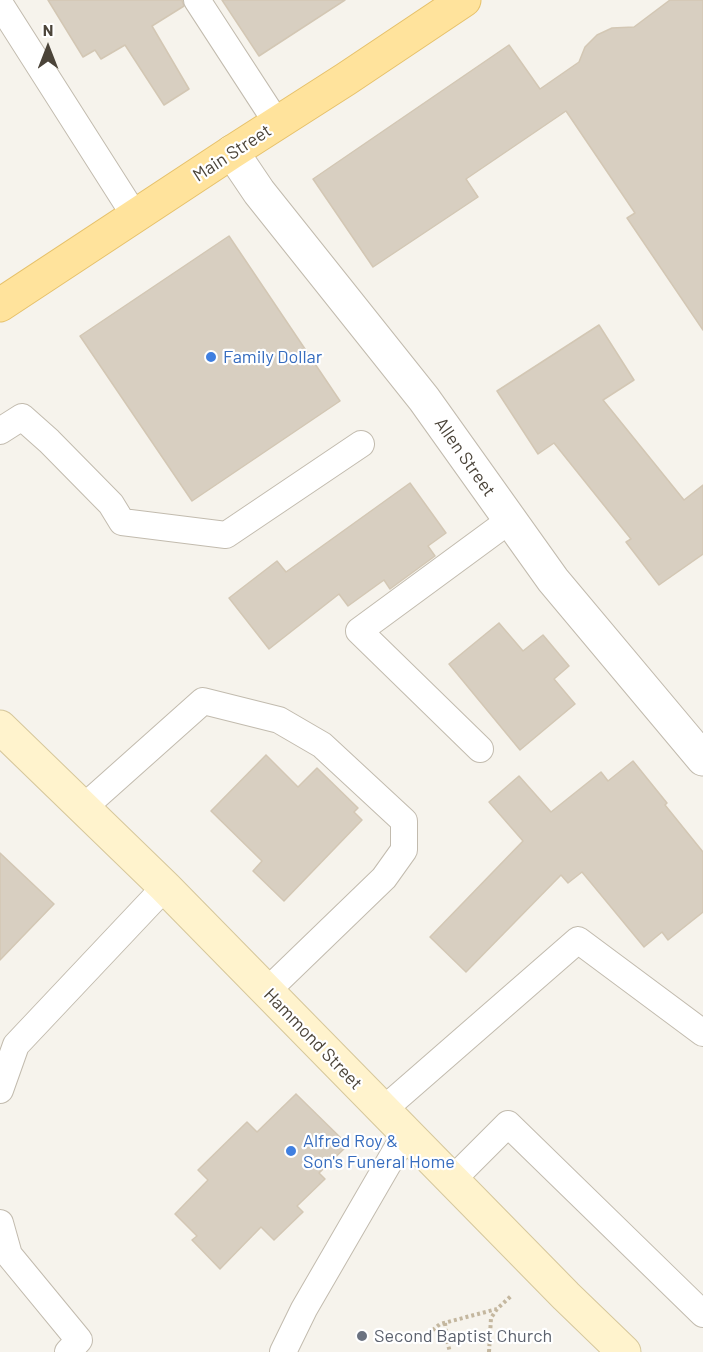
<!DOCTYPE html>
<html>
<head>
<meta charset="utf-8">
<style>
  body { margin:0 }
  #map { position:relative; width:703px; height:1352px; overflow:hidden; background:#f6f3ec; font-family:Barlow,sans-serif }
  canvas { display:block }
  .north { position:absolute; left:18px; top:18px; width:60px; height:60px; -webkit-text-stroke:4px #fff; paint-order:stroke; rotate:0deg; font-size:16px; font-weight:700; line-height:24px; text-align:center; color:#4b4439 }
  .north::after { content:''; display:block; margin:auto; width:21px; height:27px; background:#4b4439; clip-path:polygon(50% 0,100% 100%,50% 72%,0 100%) }
</style>
</head>
<body>
<div id="map">
<canvas width="703" height="1352"></canvas>
<div class="north">N</div>
</div>
<script>
const context = document.querySelector('canvas').getContext('2d');
context.lineJoin = 'round';
function fillPath(path, color) {
  context.fillStyle = color;
  context.fill(path, 'evenodd');
}
function poly(rows) {
  const path = new Path2D();
  for (const r of rows) {
    path.moveTo(r[0], r[1]);
    for (let i = 2; i < r.length; i += 2) path.lineTo(r[i], r[i + 1]);
  }
  return path;
}
function stroke(path, color, width, dash) {
  context.strokeStyle = color;
  context.lineWidth = width;
  context.lineCap = dash ? 'butt' : 'round';
  context.setLineDash(dash || []);
  context.stroke(path);
}
function label(font, color, halo, rows, align = 'center') {
  context.font = font + ' Barlow,sans-serif';
  context.lineWidth = 4.5;
  context.setLineDash([]);
  context.textBaseline = 'middle';
  context.strokeStyle = halo;
  context.fillStyle = color;
  for (const [text, x, y, turn = 0] of rows) {
    context.save();
    context.translate(x, y);
    context.rotate((+turn || 0) * Math.PI / 180);
    context.textAlign = isNaN(turn) ? turn : align;
    if (halo) context.strokeText(text, 0, 0);
    context.fillText(text, 0, 0);
    context.restore();
  }
}
const building = poly([
  [48,0,182,0,184,6,152,26,189,89,164,105,125,45,101,59,95,50,83,57,48,0],
  [222,0,345,0,259,56,222,0],
  [670,0,703,0,703,330,627,218,635,213,566,111,466,179,478,197,373,267,313,179,509,45,540,89,579,62,585,47,597,35,612,28,634,27,670,0],
  [229,236,340,401,192,501,80,336,229,236],
  [599,325,634,380,603,400,684,500,703,485,703,554,659,585,626,542,631,539,554,443,538,454,497,391,599,325],
  [410,483,446,533,428,546,435,556,390,589,384,580,348,606,339,594,269,649,229,598,277,561,286,572,410,483],
  [499,623,523,651,543,635,569,666,554,679,575,704,520,750,449,664,499,623],
  [266,755,298,787,317,768,358,808,354,812,362,820,284,901,253,871,262,861,211,811,266,755],
  [633,761,667,803,665,805,703,852,703,912,668,940,662,932,644,947,582,872,568,883,561,875,466,972,430,937,523,841,489,802,519,776,551,812,601,772,608,781,633,761],
  [0,853,54,904,0,960,0,853],
  [296,1094,348,1145,319,1173,325,1179,297,1206,303,1212,274,1240,261,1227,220,1269,192,1240,197,1236,175,1214,208,1180,198,1170,247,1122,257,1132,296,1094]
]);
const path = poly([
  [445,1323,447,1341,450,1352],
  [419,1342,440,1324,497,1309],
  [489,1352,491,1318,497,1309,511,1296]
]);
const lane = poly([
  [197,0,277,123],
  [0,4,135,216],
  [0,431,22,417,49,441,111,504,122,522,226,535,361,444],
  [480,749,359,631,510,520],
  [83,808,203,701,279,720,322,745,404,821,404,850,384,878,267,991],
  [0,1090,16,1045,165,887],
  [383,1110,578,940,703,1033],
  [452,1180,508,1124,703,1314],
  [0,1223,9,1255,79,1340,68,1352],
  [283,1352,304,1309,406,1133]
]);
const street = poly([
  [232,152,259,192,424,399,553,580,703,759]
]);
const secondary = poly([
  [0,727,165,887,566,1296,624,1352]
]);
const primary = poly([
  [0,305,232,152,346,79,464,0]
]);
const markers = [
  [211,357,6,"#3f7fe0"],
  [291,1151,6,"#3f7fe0"],
  [362,1336,6,"#6b7280"]
];
const streetNames = [
  ["Main Street",232,153,-33],
  ["Allen Street",465,457,55],
  ["Hammond Street",313,1039,46]
];
const shopNames = [
  ["Family Dollar",223,357],
  ["Alfred Roy &",303,1141],
  ["Son's Funeral Home",303,1162]
];
const worshipNames = [
  ["Second Baptist Church",374,1336]
];
fillPath(building, '#d8cfc1');
stroke(building, '#d3c7b4', 1.5);
stroke(lane, '#c2bbae', 28);
stroke(street, '#c2bbae', 35);
stroke(secondary, '#d6c79b', 35);
stroke(primary, '#e6c16a', 35);
stroke(path, '#c4b79f', 4, [3, 3]);
stroke(lane, '#fff', 26);
stroke(street, '#fff', 33);
stroke(secondary, '#fff3cd', 33);
stroke(primary, '#ffe39c', 33);
for (const [x, y, r, color] of markers) {
  const dot = new Path2D();
  dot.arc(x, y, r, 0, 2 * Math.PI);
  context.fillStyle = color;
  context.fill(dot);
  stroke(dot, '#fff', 2);
}
label('18px', '#4b4439', '#fff', streetNames);
label('18px', '#366cbe', '#fff', shopNames, 'left');
label('18px', '#5b616d', '#fff', worshipNames, 'left');
</script>
</body>
</html>
